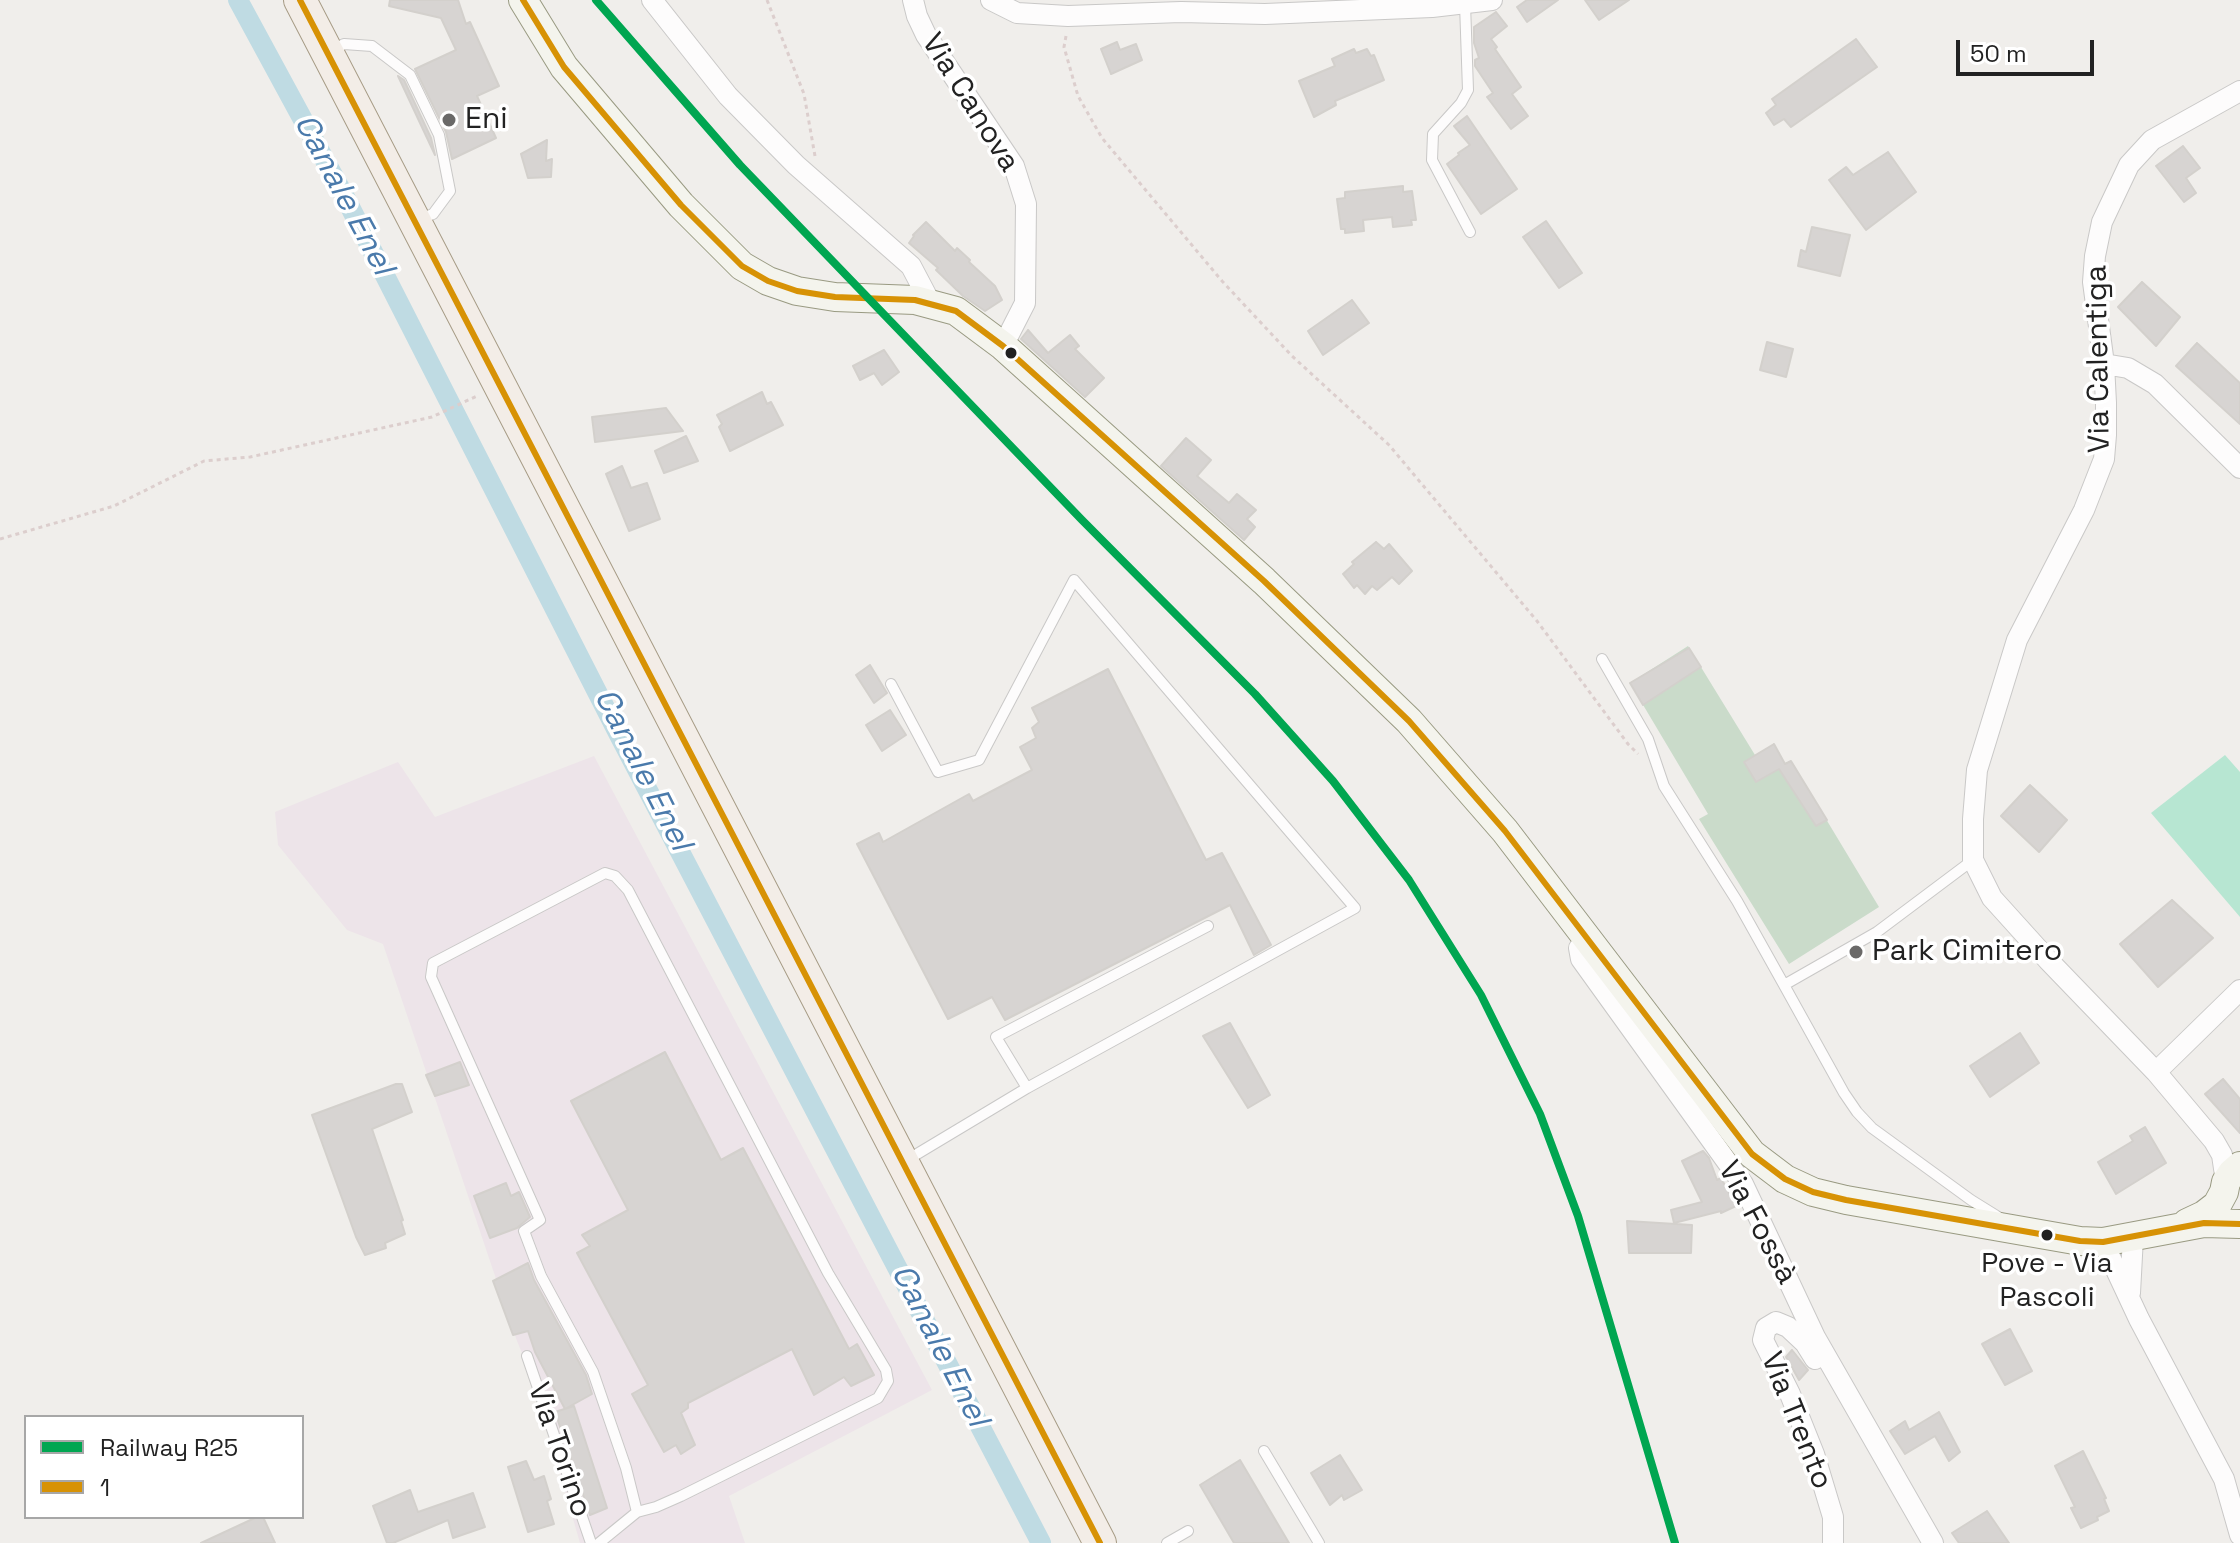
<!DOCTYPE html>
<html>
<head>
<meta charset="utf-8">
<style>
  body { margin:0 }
  #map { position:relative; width:2240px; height:1543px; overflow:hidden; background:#f0eeeb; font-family:"Space Grotesk",sans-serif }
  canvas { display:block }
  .legend { position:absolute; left:24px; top:1415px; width:280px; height:104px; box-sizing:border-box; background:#fff; border:2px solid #a7a7a7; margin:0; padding:10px 14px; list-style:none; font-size:24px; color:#222 }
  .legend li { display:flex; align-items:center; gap:16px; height:40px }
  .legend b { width:40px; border:2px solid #a7a7a7 }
  .scale { position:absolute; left:1956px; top:40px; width:138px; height:36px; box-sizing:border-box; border:4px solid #222; border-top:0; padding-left:10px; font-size:24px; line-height:28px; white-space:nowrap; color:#222; -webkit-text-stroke:6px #fff; paint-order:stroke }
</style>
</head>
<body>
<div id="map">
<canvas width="2240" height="1543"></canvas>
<ul class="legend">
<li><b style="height:10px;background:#00a651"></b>Railway R25</li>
<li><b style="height:10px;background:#d79205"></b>1</li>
</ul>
<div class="scale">50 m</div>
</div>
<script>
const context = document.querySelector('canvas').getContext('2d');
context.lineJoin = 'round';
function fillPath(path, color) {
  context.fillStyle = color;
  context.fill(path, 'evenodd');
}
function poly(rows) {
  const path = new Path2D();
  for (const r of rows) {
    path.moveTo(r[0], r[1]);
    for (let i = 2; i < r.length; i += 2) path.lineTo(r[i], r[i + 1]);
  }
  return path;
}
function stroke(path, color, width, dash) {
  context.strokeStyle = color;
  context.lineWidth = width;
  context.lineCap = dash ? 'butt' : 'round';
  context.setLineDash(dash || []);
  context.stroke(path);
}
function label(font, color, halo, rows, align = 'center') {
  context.font = font + ' "Space Grotesk",sans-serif';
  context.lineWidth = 7;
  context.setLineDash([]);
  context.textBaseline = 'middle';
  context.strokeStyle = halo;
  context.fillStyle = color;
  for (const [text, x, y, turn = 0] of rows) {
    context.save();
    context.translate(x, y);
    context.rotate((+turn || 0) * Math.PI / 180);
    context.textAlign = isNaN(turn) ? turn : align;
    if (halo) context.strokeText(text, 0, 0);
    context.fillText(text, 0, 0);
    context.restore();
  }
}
const industrial = poly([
  [594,756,932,1390,729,1496,745,1543,580,1543,533,1380,517,1341,383,944,347,930,278,845,275,812,398,762,435,817]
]);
const cemetery = poly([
  [1688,646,1755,755,1774,744,1785,763,1791,761,1879,907,1789,964,1699,819,1708,814,1630,683]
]);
const pitch = poly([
  [2225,755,2240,772,2240,917,2151,813]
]);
const canal = poly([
  [238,0,347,201,619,735,1041,1543]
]);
const building = poly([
  [390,0,458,0,466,24,470,22,499,86,477,96,496,138,452,159,446,132,415,69,456,50,441,18,389,6,390,0],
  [1527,0,1558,0,1527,22,1517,7,1527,0],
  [1585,0,1629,0,1599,20,1585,0],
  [1496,12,1507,26,1491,39,1497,47,1495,49,1521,87,1512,94,1528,116,1511,129,1487,97,1493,93,1475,66,1475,60,1479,58,1474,43,1474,27,1496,12],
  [1856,39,1877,67,1791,127,1784,119,1774,125,1766,113,1776,105,1772,99,1856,39],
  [1117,42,1120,50,1136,44,1142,60,1111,74,1101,49,1117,42],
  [1354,49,1356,53,1367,49,1371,56,1374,55,1384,80,1335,101,1336,105,1314,117,1299,81,1335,66,1332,59,1354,49],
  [398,76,404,80,431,138,435,155,398,76],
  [1467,116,1517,189,1481,214,1447,164,1459,155,1458,153,1470,145,1454,126,1467,116],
  [547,140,546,161,552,159,551,177,528,178,521,154,547,140],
  [2183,146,2200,168,2186,178,2196,193,2184,202,2156,166,2183,146],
  [1888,152,1916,192,1866,230,1829,180,1846,167,1853,175,1888,152],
  [1403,186,1403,192,1412,191,1416,220,1411,220,1412,225,1393,227,1392,217,1363,220,1364,231,1345,233,1345,229,1341,229,1337,199,1345,198,1345,192,1403,186],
  [1546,221,1582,273,1559,288,1523,237,1546,221],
  [926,222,955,251,957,248,970,260,969,262,995,286,1002,300,985,311,963,296,936,270,938,268,909,243,914,236,913,235,926,222],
  [1812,227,1850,235,1840,276,1798,266,1801,250,1806,252,1812,227],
  [2142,282,2180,317,2156,346,2118,307,2142,282],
  [1352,300,1369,323,1323,355,1308,331,1352,300],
  [1028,330,1048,353,1070,335,1079,346,1075,349,1104,378,1085,397,1021,339,1028,330],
  [1767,342,1793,349,1786,377,1760,370,1767,342],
  [2197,343,2240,383,2240,424,2176,366,2197,343],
  [884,350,899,372,882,385,874,373,860,380,853,366,884,350],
  [762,392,767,404,771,402,783,425,730,451,719,427,722,424,717,415,762,392],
  [666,408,683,431,595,442,592,417,666,408],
  [686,436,698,461,664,473,655,451,686,436],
  [1186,438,1211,460,1197,476,1229,503,1237,494,1256,510,1247,519,1255,527,1244,540,1161,466,1186,438],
  [622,466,631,488,647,483,660,519,629,531,606,474,622,466],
  [1376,542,1384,549,1389,544,1412,571,1399,584,1392,577,1377,590,1372,586,1365,594,1357,585,1354,588,1343,574,1354,564,1352,562,1376,542],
  [1689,648,1701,667,1643,705,1630,683,1689,648],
  [870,665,887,693,874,703,856,675,870,665],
  [1108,669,1206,860,1222,853,1271,945,1254,955,1230,905,1005,1020,992,997,948,1019,857,844,879,833,883,842,969,794,973,801,1032,770,1020,747,1036,738,1032,728,1039,722,1032,708,1108,669],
  [890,710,906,735,882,751,866,725,890,710],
  [1774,744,1785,764,1791,761,1827,820,1816,826,1779,769,1756,782,1744,762,1774,744],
  [2030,785,2067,820,2039,852,2001,816,2030,785],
  [2172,900,2213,938,2158,987,2120,944,2172,900],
  [1230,1023,1270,1095,1248,1108,1203,1036,1230,1023],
  [2020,1033,2039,1063,1990,1097,1970,1066,2020,1033],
  [665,1052,721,1160,743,1148,849,1349,857,1344,874,1375,851,1386,844,1377,814,1395,792,1349,688,1403,688,1408,681,1413,695,1445,681,1454,676,1445,664,1452,632,1394,648,1385,577,1253,590,1246,582,1235,628,1210,571,1101,665,1052],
  [460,1062,469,1085,435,1096,426,1075,460,1062],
  [2223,1079,2240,1099,2240,1133,2205,1094,2223,1079],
  [396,1084,402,1084,412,1112,372,1129,403,1220,401,1221,405,1234,385,1243,386,1248,365,1255,356,1237,312,1115,396,1084],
  [2145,1127,2166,1163,2116,1194,2098,1162,2133,1141,2130,1136,2145,1127],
  [1703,1151,1709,1158,1717,1180,1721,1178,1736,1206,1721,1213,1721,1211,1674,1223,1671,1210,1702,1202,1682,1161,1703,1151],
  [506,1183,511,1196,519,1192,530,1217,517,1228,490,1238,474,1196,506,1183],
  [1627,1221,1692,1225,1691,1253,1629,1253,1627,1221],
  [528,1263,534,1280,586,1375,592,1394,565,1409,535,1352,528,1331,513,1335,493,1281,528,1263],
  [2010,1329,2032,1371,2005,1385,1982,1344,2010,1329],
  [1792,1350,1808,1370,1799,1380,1786,1357,1792,1350],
  [574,1406,607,1508,590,1515,555,1412,574,1406],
  [1939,1412,1960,1452,1949,1461,1935,1436,1905,1454,1890,1431,1905,1421,1909,1430,1939,1412],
  [2083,1451,2106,1498,2104,1499,2109,1511,2097,1517,2098,1520,2081,1528,2071,1508,2075,1507,2055,1466,2083,1451],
  [1340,1455,1362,1490,1344,1500,1342,1495,1330,1505,1311,1473,1340,1455],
  [1240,1460,1289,1543,1234,1543,1200,1485,1240,1460],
  [526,1461,534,1480,544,1476,551,1499,547,1501,554,1524,528,1532,508,1467,526,1461],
  [410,1490,418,1512,473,1493,485,1527,453,1538,448,1520,393,1543,387,1543,373,1506,410,1490],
  [1987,1511,2009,1543,1959,1543,1952,1533,1987,1511],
  [257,1517,263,1517,275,1543,201,1543,257,1517]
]);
const path = poly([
  [767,0,804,94,815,156],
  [1066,36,1064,47,1078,96,1102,138,1222,281,1292,356,1389,445,1537,621,1628,744,1638,754],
  [0,539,114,506,204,461,250,457,432,417,479,395]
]);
const lane = poly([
  [1465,4,1468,90,1461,103,1433,134,1432,160,1470,232],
  [331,51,344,44,372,46,410,75,439,135,450,191,433,214,417,220],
  [1602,659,1648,739,1664,786,1737,901,1784,985],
  [891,684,938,772,979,760,1074,580,1355,908,1027,1088,907,1160],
  [1973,860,1877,932,1784,985,1844,1093,1857,1112,1872,1128,1971,1200,2000,1218],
  [1027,1088,996,1037,1208,926],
  [527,1356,591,1543],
  [1264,1451,1319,1543],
  [599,1543,637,1512,626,1468,593,1372,541,1276,524,1231,540,1220,431,977,433,963,605,873,615,876,628,890,828,1273,886,1370,888,1381,878,1398,681,1496,656,1507,637,1512],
  [1167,1543,1188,1531]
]);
const street = poly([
  [652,0,728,96,796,165,911,266,931,304],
  [913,0,917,16,926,35,1014,166,1026,204,1025,303,1003,346],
  [991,0,1017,13,1068,16,1181,12,1265,14,1432,7,1492,0],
  [2104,364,2128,368,2155,384,2240,468],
  [1587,938,1579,948,1581,959,1743,1184,1815,1337,1933,1543],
  [2156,1072,2240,990],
  [2226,1182,2222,1155,2214,1141,2156,1072,2048,960,1992,898,1973,860,1973,819,1977,770,2017,640,2084,510,2104,459,2106,435,2106,403,2104,364,2093,282,2095,256,2102,222,2129,165,2152,140,2240,91],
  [2103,1242,2139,1319,2224,1479,2240,1535],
  [2130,1293,2133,1237],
  [1815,1359,1805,1343,1788,1327,1776,1322,1766,1328,1763,1340,1790,1394,1814,1454,1833,1517,1833,1543]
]);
const secondary = poly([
  [523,0,564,67,681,205,742,266,768,281,797,291,835,297,915,300,956,311,1003,346,1264,581,1409,721,1505,831,1752,1154,1785,1179,1813,1192,1846,1200,2080,1241,2103,1242,2204,1223,2240,1224],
  [2187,1223,2204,1215,2217,1205,2224,1192,2226,1182,2232,1173,2240,1166]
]);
const primary = poly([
  [300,0,1100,1543]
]);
const bus1 = poly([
  [300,0,1100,1543],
  [523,0,564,67,681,205,742,266,768,281,797,291,835,297,915,300,956,311,1003,346,1264,581,1409,721,1505,831,1752,1154,1785,1179,1813,1192,1846,1200,2080,1241,2103,1242,2204,1223,2240,1224]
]);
const rail1 = poly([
  [596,0,740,165,1082,520,1255,694,1333,781,1409,880,1481,995,1540,1114,1578,1216,1675,1543]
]);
const markers = [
  [449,120,8,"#6a6968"],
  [1011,353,7,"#222"],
  [1856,952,8,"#6a6968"],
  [2047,1235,7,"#222"]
];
const busNames = [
  ["Pove - Via",2047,1264],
  ["Pascoli",2047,1298]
];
const streetNames = [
  ["Via Canova",970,103,58],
  ["Via Calentiga",2099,359,-91],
  ["Via Fossà",1757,1223,62],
  ["Via Trento",1796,1421,68],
  ["Via Torino",559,1450,71]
];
const poiNames = [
  ["Eni",465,120],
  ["Park Cimitero",1872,952]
];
const waterNames = [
  ["Canale Enel",343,195,62],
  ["Canale Enel",642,770,63],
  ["Canale Enel",939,1346,63]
];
fillPath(industrial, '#ede4e9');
fillPath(cemetery, '#cadbca');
fillPath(pitch, '#b7e6d2');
stroke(canal, '#bfdbe3', 20);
fillPath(building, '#d7d4d2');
stroke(building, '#d3d0cc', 2);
stroke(lane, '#c9c8c7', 12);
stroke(street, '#c9c8c7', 22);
stroke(secondary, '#999a82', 30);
stroke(primary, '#a79c86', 34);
stroke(path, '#dccecd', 3, [4, 4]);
stroke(lane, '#fdfcfc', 10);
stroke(street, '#fdfcfc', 20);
stroke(secondary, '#f4f4ed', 28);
stroke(primary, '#f3ede7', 32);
stroke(bus1, '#d79205', 6);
stroke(rail1, '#00a651', 8);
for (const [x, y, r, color] of markers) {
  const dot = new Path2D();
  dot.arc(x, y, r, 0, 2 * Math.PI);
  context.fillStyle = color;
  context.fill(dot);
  stroke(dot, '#fff', 3);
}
label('28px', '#222', '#fff', busNames);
label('30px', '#222', '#fff', streetNames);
label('30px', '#222', '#fff', poiNames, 'left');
label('italic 32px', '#4a7aab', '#fff', waterNames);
</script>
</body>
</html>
